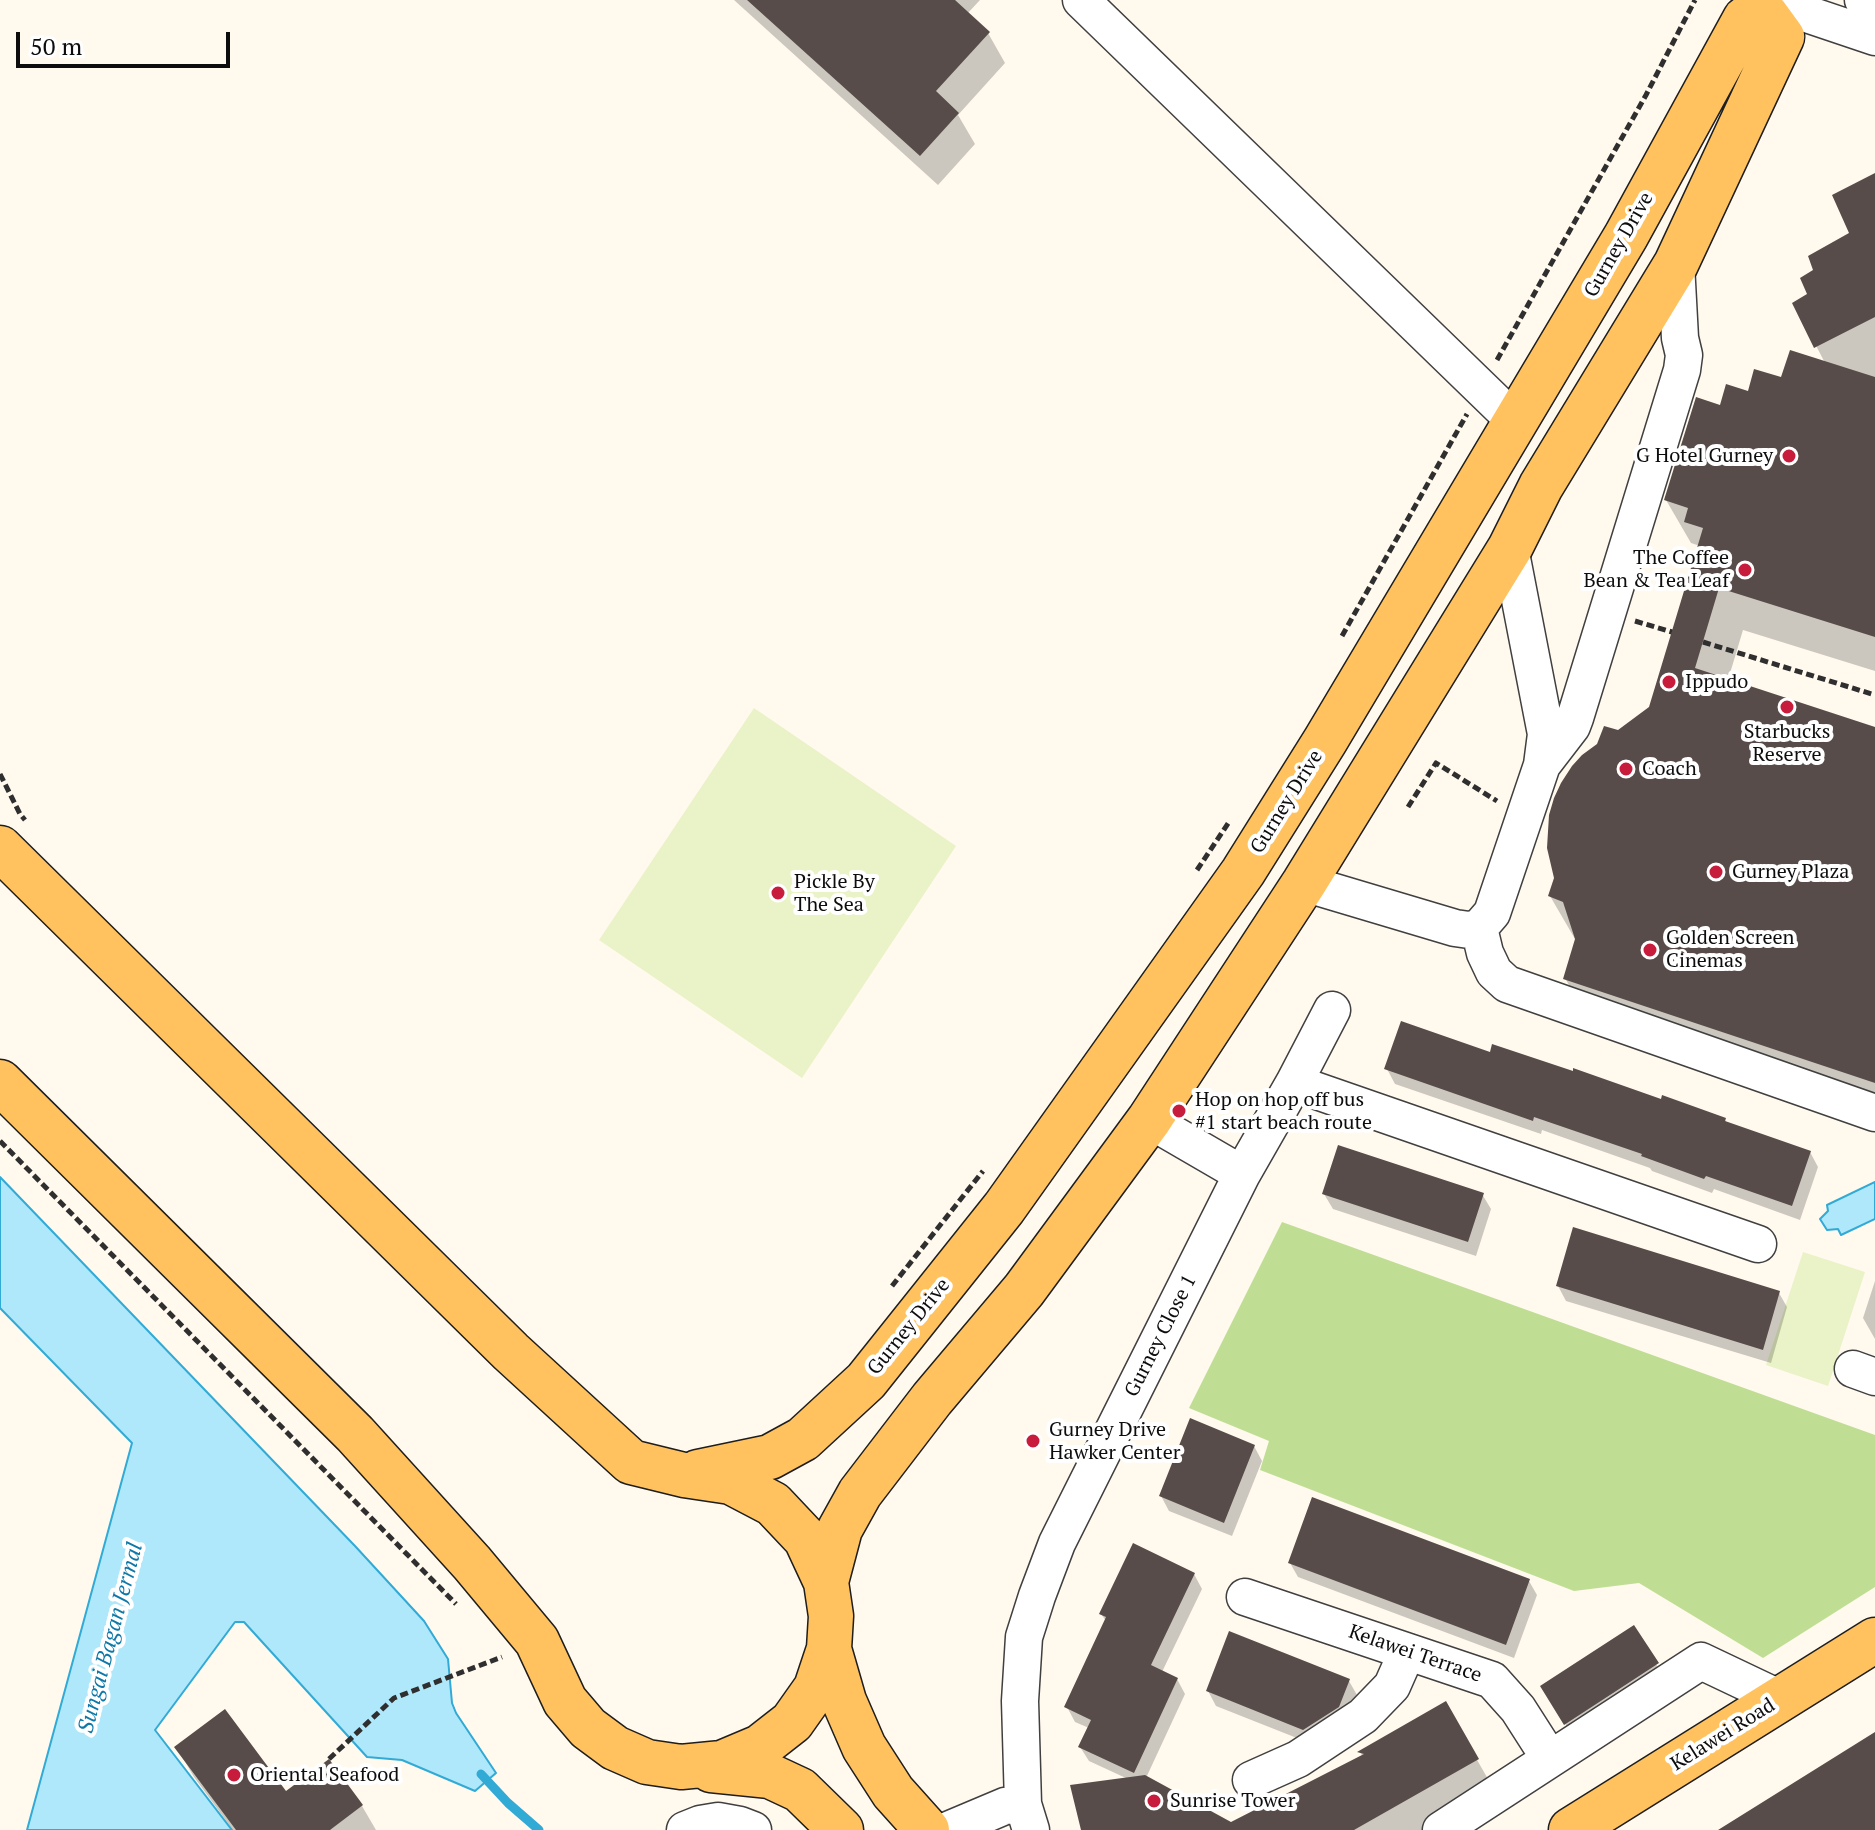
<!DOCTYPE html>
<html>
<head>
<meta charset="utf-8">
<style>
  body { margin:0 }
  #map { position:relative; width:1875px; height:1830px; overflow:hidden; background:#fff9ee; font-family:"PT Serif",serif }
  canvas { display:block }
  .scale { position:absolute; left:16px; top:32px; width:214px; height:36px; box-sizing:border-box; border:4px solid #0d0d0d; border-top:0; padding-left:10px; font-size:24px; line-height:28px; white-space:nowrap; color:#0d0d0d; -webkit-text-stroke:6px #fff; paint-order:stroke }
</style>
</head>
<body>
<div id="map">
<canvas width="1875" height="1830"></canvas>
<div class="scale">50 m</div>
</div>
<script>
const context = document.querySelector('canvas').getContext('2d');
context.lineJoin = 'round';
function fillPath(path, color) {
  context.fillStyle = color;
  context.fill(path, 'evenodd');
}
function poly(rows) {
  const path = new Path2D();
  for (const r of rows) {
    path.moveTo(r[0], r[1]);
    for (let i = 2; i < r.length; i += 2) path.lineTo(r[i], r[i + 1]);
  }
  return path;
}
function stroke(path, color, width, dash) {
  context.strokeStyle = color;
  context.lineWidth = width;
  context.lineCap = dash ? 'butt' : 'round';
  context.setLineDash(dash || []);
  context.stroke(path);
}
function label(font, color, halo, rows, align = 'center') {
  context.font = font + ' "PT Serif",serif';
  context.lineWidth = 8;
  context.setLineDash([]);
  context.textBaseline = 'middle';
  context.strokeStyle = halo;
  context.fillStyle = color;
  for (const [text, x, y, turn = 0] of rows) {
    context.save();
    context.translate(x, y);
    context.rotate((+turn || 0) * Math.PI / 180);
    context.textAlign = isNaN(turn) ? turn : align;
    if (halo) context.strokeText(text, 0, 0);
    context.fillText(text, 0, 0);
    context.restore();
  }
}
const forest = poly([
  [1282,1222,1875,1435,1875,1587,1763,1658,1639,1583,1574,1591,1260,1470,1269,1441,1189,1408]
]);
const pitch = poly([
  [754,708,956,846,802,1078,599,940],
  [1803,1252,1865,1272,1828,1386,1766,1365]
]);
const water = poly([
  [0,1177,355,1546,424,1621,448,1659,452,1703,456,1713,496,1773,475,1791,402,1760,367,1757,244,1622,235,1622,155,1730,232,1830,27,1830,132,1443,0,1308,0,1177],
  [1875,1182,1875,1219,1841,1235,1838,1229,1827,1230,1820,1219,1828,1211,1827,1205,1875,1182]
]);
const shadow = poly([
  [734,0,980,0,967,14,988,33,1005,63,958,115,975,144,938,185],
  [1875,175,1875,671,1743,630,1728,680,1875,729,1875,1117,1589,1021,1565,978,1577,940,1575,939,1550,896,1618,732,1650,709,1700,546,1691,543,1666,500,1721,407,1782,379,1825,363,1794,303,1810,295,1815,271,1852,234],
  [1491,1054,1725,1119,1727,1124,1810,1152,1818,1167,1800,1220,1714,1189,1712,1193,1652,1171,1650,1168,1542,1130,1541,1134,1395,1084,1387,1069],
  [1324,1194,1482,1194,1491,1209,1476,1256,1333,1209],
  [1875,1281,1875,1339,1863,1318],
  [1558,1286,1779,1293,1787,1307,1771,1363,1566,1301],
  [1254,1446,1262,1461,1232,1536,1169,1511,1161,1496],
  [1290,1563,1529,1581,1537,1595,1514,1658,1298,1577],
  [1194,1574,1202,1589,1162,1672,1177,1679,1185,1694,1146,1778,1231,1825,1363,1757,1360,1752,1445,1704,1496,1793,1431,1830,1083,1830,1128,1779,1089,1761,1080,1747,1089,1728,1075,1722,1067,1707,1106,1621,1101,1614],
  [1634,1628,1665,1679,1574,1738,1551,1701],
  [1349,1681,1357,1695,1347,1721,1312,1744,1216,1706,1208,1691],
  [177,1748,286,1794,362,1806,376,1830,233,1830,194,1777]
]);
const stream = poly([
  [481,1774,508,1803,539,1830]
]);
const building = poly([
  [747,0,955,0,990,32,936,91,959,113,920,156],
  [1875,173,1875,317,1814,348,1792,303,1807,294,1800,278,1813,270,1808,256,1849,233,1832,195],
  [1790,350,1875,377,1875,637,1719,588,1695,668,1875,727,1875,1083,1563,979,1575,939,1563,902,1548,896,1554,878,1547,848,1549,815,1554,798,1561,783,1572,766,1582,755,1597,744,1604,726,1618,730,1649,707,1703,528,1684,522,1688,508,1664,500,1696,397,1720,405,1726,384,1748,391,1754,369,1781,377],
  [1401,1021,1490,1052,1492,1044,1573,1071,1573,1068,1661,1099,1662,1095,1726,1118,1725,1121,1811,1151,1792,1206,1706,1176,1704,1179,1641,1156,1642,1154,1534,1117,1533,1121,1384,1069],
  [1338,1145,1484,1193,1468,1242,1322,1194],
  [1573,1227,1780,1291,1763,1350,1556,1286],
  [1190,1418,1255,1445,1224,1523,1159,1496],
  [1312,1497,1530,1579,1506,1645,1288,1563],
  [1133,1543,1195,1573,1151,1665,1178,1678,1134,1773,1078,1747,1091,1720,1064,1707,1106,1617,1099,1614],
  [1634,1625,1659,1663,1564,1725,1540,1686],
  [1229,1631,1350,1679,1339,1707,1303,1730,1206,1691],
  [1446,1701,1479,1759,1354,1830,1081,1830,1070,1785,1145,1775,1231,1822,1364,1754,1357,1752],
  [225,1709,286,1791,329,1759,363,1805,330,1830,236,1830,174,1747],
  [1875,1732,1875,1830,1718,1830]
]);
const path = poly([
  [1497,360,1646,95,1695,0],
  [1635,621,1672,632],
  [1342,636,1467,414],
  [1703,642,1875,695],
  [0,774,20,814,25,820],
  [1408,807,1436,763,1497,801],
  [1197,870,1229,822],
  [0,1141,456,1604],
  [892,1286,983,1171],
  [329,1759,394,1698,502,1657]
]);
const minor = poly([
  [1081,0,1515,421],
  [1863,0,1875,5],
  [1771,2,1875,37],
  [1542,765,1572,726,1575,718,1682,370,1684,355,1680,338,1676,264],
  [1304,883,1455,928,1469,930,1479,928,1492,913,1542,765,1546,734,1510,548],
  [1479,928,1485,953,1494,972,1507,984,1875,1113],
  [1294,1083,1758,1244],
  [1149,1120,1242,1174],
  [1853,1369,1875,1377],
  [1245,1597,1492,1680,1518,1709,1550,1759],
  [1251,1780,1298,1759,1363,1716,1392,1686,1407,1652],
  [685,1830,700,1824,718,1821,740,1825,753,1830],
  [948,1830,1005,1806,1023,1804],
  [1031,1830,1023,1804,1020,1701,1024,1637,1037,1596,1057,1543,1242,1174,1294,1083,1332,1010],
  [1441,1830,1701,1661,1781,1699]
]);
const major = poly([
  [0,848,511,1352,631,1462,684,1475,731,1482,773,1504,806,1539,826,1582,831,1616,829,1649,816,1688,792,1722,760,1747,722,1763,681,1767,647,1762,615,1748,588,1728,565,1701,537,1641,472,1563,355,1434,0,1082],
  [698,1472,770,1457,803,1439,866,1381,1004,1208,1243,872,1325,741,1626,236,1745,19,1766,15],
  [826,1582,840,1529,860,1493,932,1399,1024,1290,1149,1120,1304,883,1510,548,1541,486,1676,264,1782,37,1766,15],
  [829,1649,844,1701,864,1747,893,1792,927,1830],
  [711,1770,770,1776,800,1790,841,1830],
  [1571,1830,1875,1640]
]);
const markers = [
  [1789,456,8,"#c71c3b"],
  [1745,570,8,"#c71c3b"],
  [1669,682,8,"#c71c3b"],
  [1787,707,8,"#c71c3b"],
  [1626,769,8,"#c71c3b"],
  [1716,872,8,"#c71c3b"],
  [778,893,8,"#c71c3b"],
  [1650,950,8,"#c71c3b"],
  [1179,1111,8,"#c71c3b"],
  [1033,1441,8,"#c71c3b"],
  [234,1775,8,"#c71c3b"],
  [1154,1801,8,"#c71c3b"]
];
const streetNames = [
  ["Gurney Drive",1619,245,-60],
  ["Gurney Drive",1287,802,-58],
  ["Gurney Drive",909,1327,-51],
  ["Gurney Close 1",1161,1336,-63],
  ["Kelawei Terrace",1415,1654,19],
  ["Kelawei Road",1723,1735,-32]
];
const poiNames = [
  ["G Hotel Gurney",1773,456,"right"],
  ["The Coffee",1729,558,"right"],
  ["Bean & Tea Leaf",1729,581,"right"],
  ["Ippudo",1685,682],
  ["Starbucks",1787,732,"center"],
  ["Reserve",1787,755,"center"],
  ["Coach",1642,769],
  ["Gurney Plaza",1732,872],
  ["Pickle By",794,882],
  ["The Sea",794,905],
  ["Golden Screen",1666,938],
  ["Cinemas",1666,961],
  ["Hop on hop off bus",1195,1100],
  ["#1 start beach route",1195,1123],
  ["Gurney Drive",1049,1430],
  ["Hawker Center",1049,1453],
  ["Oriental Seafood",250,1775],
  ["Sunrise Tower",1170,1801]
];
const waterNames = [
  ["Sungai Bagan Jermal",111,1638,-75]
];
fillPath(forest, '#bfde93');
fillPath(pitch, '#eaf3c7');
fillPath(water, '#afe8fa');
stroke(water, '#31aad6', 2);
fillPath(shadow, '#0003');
stroke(stream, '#31aad6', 9);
fillPath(building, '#574c49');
stroke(minor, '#404040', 39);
stroke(major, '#1e1e1e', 47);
stroke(path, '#2f2f2f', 5, [8, 4]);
stroke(minor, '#fff', 36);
stroke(major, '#ffc25e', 44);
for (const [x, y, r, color] of markers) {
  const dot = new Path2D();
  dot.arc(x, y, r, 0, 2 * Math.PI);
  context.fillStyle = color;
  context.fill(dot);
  stroke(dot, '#fff', 3);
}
label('20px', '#0d0d0d', '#fff', streetNames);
label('20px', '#0d0d0d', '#fff', poiNames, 'left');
label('italic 22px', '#0e79a8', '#fff', waterNames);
</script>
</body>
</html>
